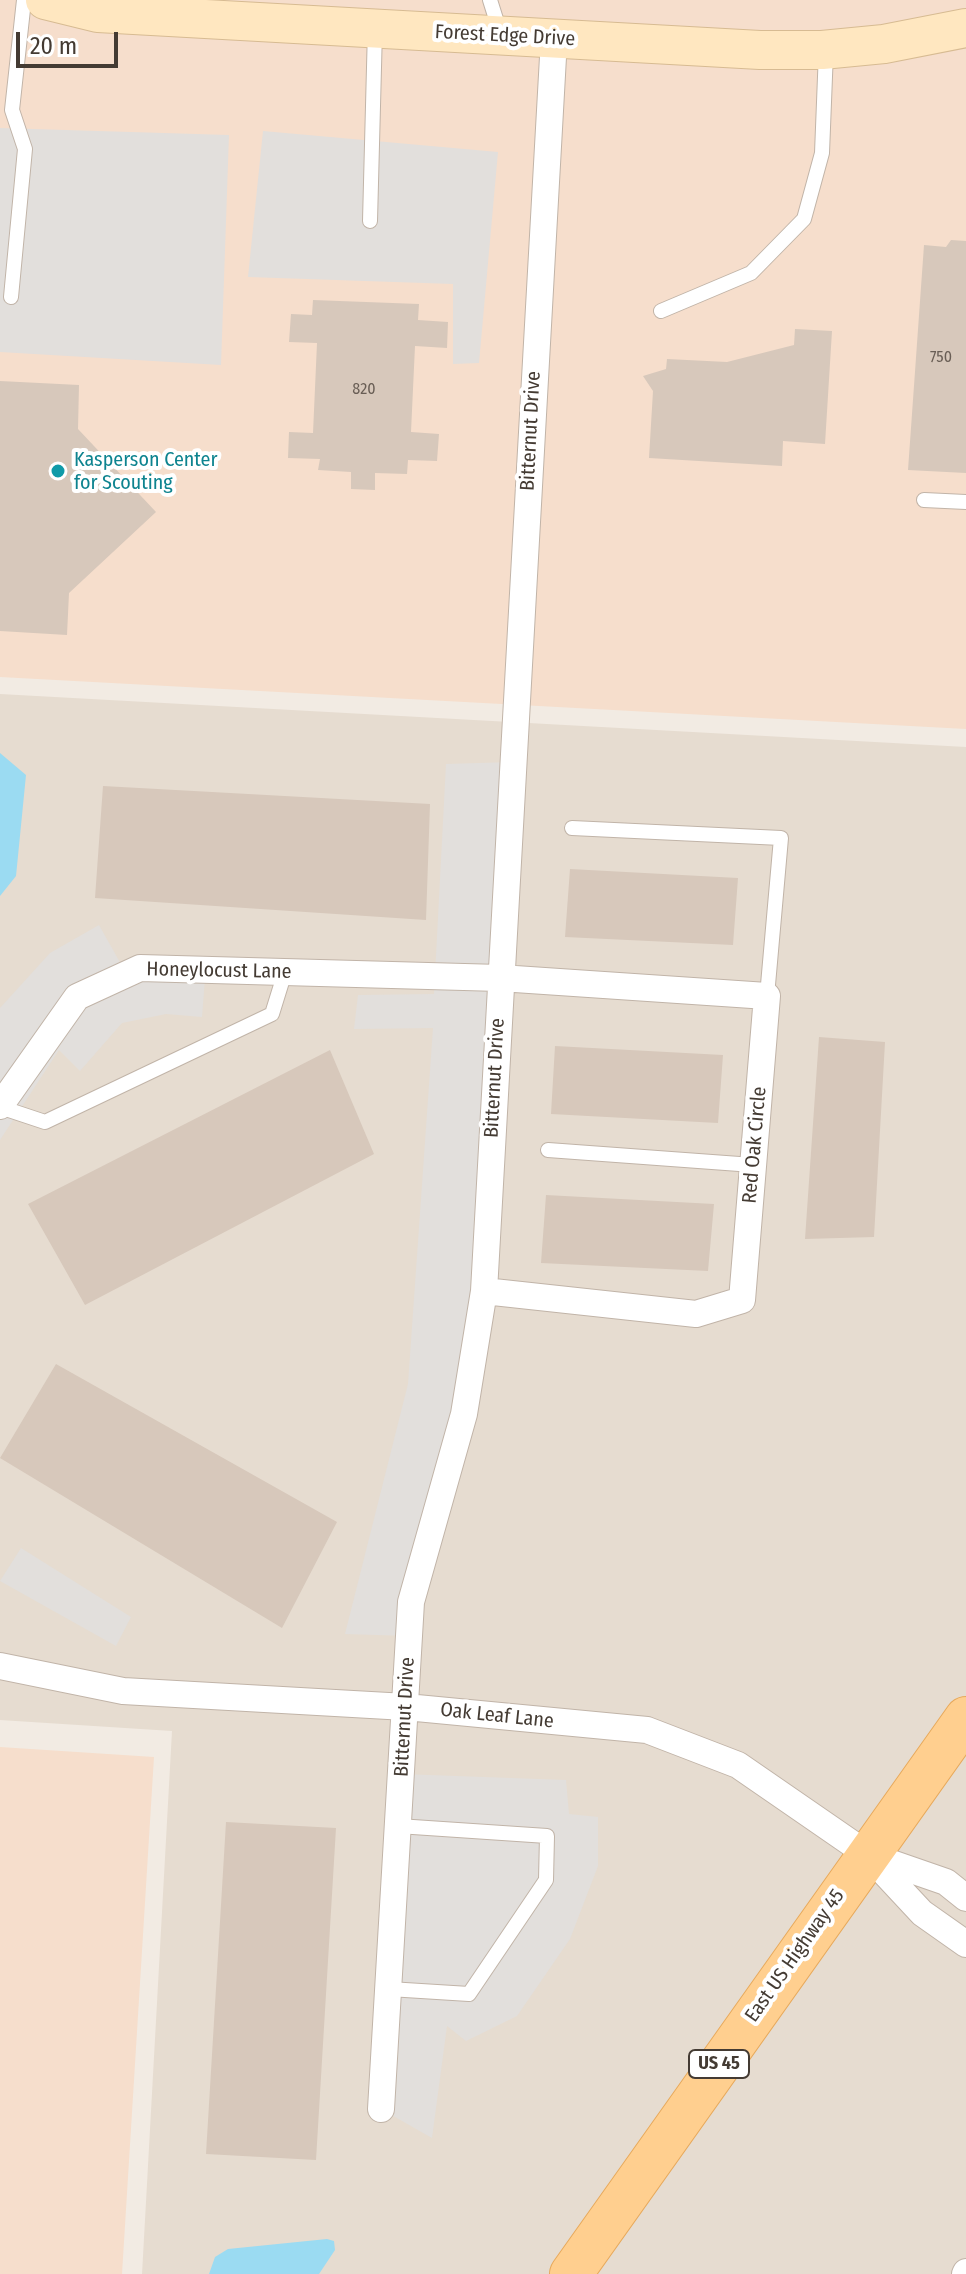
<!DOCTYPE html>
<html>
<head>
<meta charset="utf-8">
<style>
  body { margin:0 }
  #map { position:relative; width:966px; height:2274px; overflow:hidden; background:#f2ebe3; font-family:"Fira Sans Condensed",sans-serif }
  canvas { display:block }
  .scale { position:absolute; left:16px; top:32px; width:102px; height:36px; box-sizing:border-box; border:4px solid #443b33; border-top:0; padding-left:10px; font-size:24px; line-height:28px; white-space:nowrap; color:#443b33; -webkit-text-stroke:6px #fff; paint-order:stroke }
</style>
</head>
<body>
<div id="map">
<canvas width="966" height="2274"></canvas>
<div class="scale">20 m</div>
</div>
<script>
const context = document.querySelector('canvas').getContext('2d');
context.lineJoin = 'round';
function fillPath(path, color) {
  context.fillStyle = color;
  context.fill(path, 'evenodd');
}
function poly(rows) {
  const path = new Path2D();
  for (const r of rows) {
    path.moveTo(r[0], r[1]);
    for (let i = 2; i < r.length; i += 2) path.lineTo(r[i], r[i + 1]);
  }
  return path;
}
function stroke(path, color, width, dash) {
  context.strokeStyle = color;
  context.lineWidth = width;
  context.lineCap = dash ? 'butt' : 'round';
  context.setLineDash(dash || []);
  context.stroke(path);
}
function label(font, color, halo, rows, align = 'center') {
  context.font = font + ' "Fira Sans Condensed",sans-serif';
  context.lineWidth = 8;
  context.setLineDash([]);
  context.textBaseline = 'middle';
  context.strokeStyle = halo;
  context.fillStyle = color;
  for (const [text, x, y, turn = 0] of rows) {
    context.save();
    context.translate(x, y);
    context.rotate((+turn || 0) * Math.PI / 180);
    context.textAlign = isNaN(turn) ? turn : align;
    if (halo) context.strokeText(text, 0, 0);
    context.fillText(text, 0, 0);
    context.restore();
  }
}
const residential = poly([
  [0,694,966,747,966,2274,142,2274,172,1731,0,1720]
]);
const commercial = poly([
  [0,0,966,0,966,729,0,677],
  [0,1747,154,1757,122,2274,0,2274]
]);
const parking = poly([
  [0,128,229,135,221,365,0,352],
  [263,131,498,152,479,363,453,364,453,284,248,277],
  [512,762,486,1255,409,1636,345,1634,408,1384,433,1028,354,1029,358,995,434,994,446,764],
  [99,925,131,982,205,978,202,1017,166,1014,122,1023,80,1071,59,1050,0,1140,0,1008,50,953],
  [21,1548,131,1617,116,1646,0,1581],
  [401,1774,566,1780,569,1814,598,1817,598,1866,570,1939,517,2016,466,2041,447,2026,432,2138,381,2109]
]);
const water = poly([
  [0,753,26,775,16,876,0,896],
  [327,2239,334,2241,335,2250,319,2274,209,2274,215,2257,228,2249]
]);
const building = poly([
  [951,240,966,241,966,473,908,470,924,245,946,247],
  [313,300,419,304,418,320,448,322,447,348,415,346,411,432,439,434,437,461,408,460,407,474,375,473,375,490,351,489,351,472,318,470,320,459,288,458,289,432,313,433,317,343,289,342,291,314,312,315],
  [795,329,832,331,825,444,783,441,782,466,649,458,653,391,643,376,666,369,667,359,727,362,794,345],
  [0,381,79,385,78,429,156,512,69,593,67,635,0,631],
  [103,786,430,804,426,920,95,898],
  [570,869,738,878,733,945,565,937],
  [819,1037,885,1042,874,1237,805,1239],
  [555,1046,723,1055,718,1123,551,1114],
  [330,1050,374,1154,85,1305,28,1204],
  [546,1195,714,1204,708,1271,541,1263],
  [56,1364,337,1522,282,1628,0,1458],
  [226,1822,336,1828,316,2160,206,2154]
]);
const lane = poly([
  [490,0,500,32],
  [370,221,375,29],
  [11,297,25,149,12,110,24,0],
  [661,311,751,273,804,219,822,153,826,51],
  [924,500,966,502],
  [572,828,781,838,767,996],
  [0,1107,45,1122,272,1014,285,972],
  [548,1150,753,1165],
  [389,1989,469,1994,546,1880,547,1836,398,1826]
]);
const street = poly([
  [0,1106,77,997,140,968,500,978,767,996,742,1300,696,1314,484,1291],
  [0,1666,123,1691,406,1707,647,1730,738,1765,867,1854,922,1913,966,1944],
  [871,1856,946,1882,966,1898],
  [381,2109,411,1602,464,1414,484,1291,554,39],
  [965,2274,966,2272]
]);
const secondary = poly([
  [45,0,98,13,760,50,822,50,884,44,966,28]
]);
const primary = poly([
  [571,2274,966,1718]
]);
const markers = [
  [58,471,8,"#0f9aa8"]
];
const numberNames = [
  ["750",941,358],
  ["820",364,390]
];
const shields = [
  [719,2064,60]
];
const shieldNames = [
  ["US 45",719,2064]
];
const streetNames = [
  ["Forest Edge Drive",505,36,3],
  ["Bitternut Drive",531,431,-87],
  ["Honeylocust Lane",219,971,1],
  ["Bitternut Drive",495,1078,-87],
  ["Red Oak Circle",755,1145,-85],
  ["Oak Leaf Lane",497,1716,6],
  ["Bitternut Drive",405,1717,-87],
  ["East US Highway 45",795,1956,-55]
];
const cultureNames = [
  ["Kasperson Center",74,460],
  ["for Scouting",74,483]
];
fillPath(residential, '#e6dcd0');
fillPath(commercial, '#f6decc');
fillPath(parking, '#e2dfdc');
fillPath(water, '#9bdbf2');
fillPath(building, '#d7c8bb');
stroke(lane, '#c1b4a8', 16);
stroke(street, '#c1b4a8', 28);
stroke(secondary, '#d7bb92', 40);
stroke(primary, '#e7a95b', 44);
stroke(lane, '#fff', 14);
stroke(street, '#fff', 26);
stroke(secondary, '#ffe7c0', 38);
stroke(primary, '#ffcf8f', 42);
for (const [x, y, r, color] of markers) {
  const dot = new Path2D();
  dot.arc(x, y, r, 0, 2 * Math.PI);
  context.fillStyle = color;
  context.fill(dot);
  stroke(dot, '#fff', 3);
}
label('16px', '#695e55', null, numberNames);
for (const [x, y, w] of shields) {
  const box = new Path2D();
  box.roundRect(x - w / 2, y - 14, w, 28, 6);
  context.fillStyle = '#fff';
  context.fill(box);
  stroke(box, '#443b33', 2);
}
label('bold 18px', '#443b33', null, shieldNames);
label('20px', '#443b33', '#fff', streetNames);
label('20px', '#0d838f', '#fff', cultureNames, 'left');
</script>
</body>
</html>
